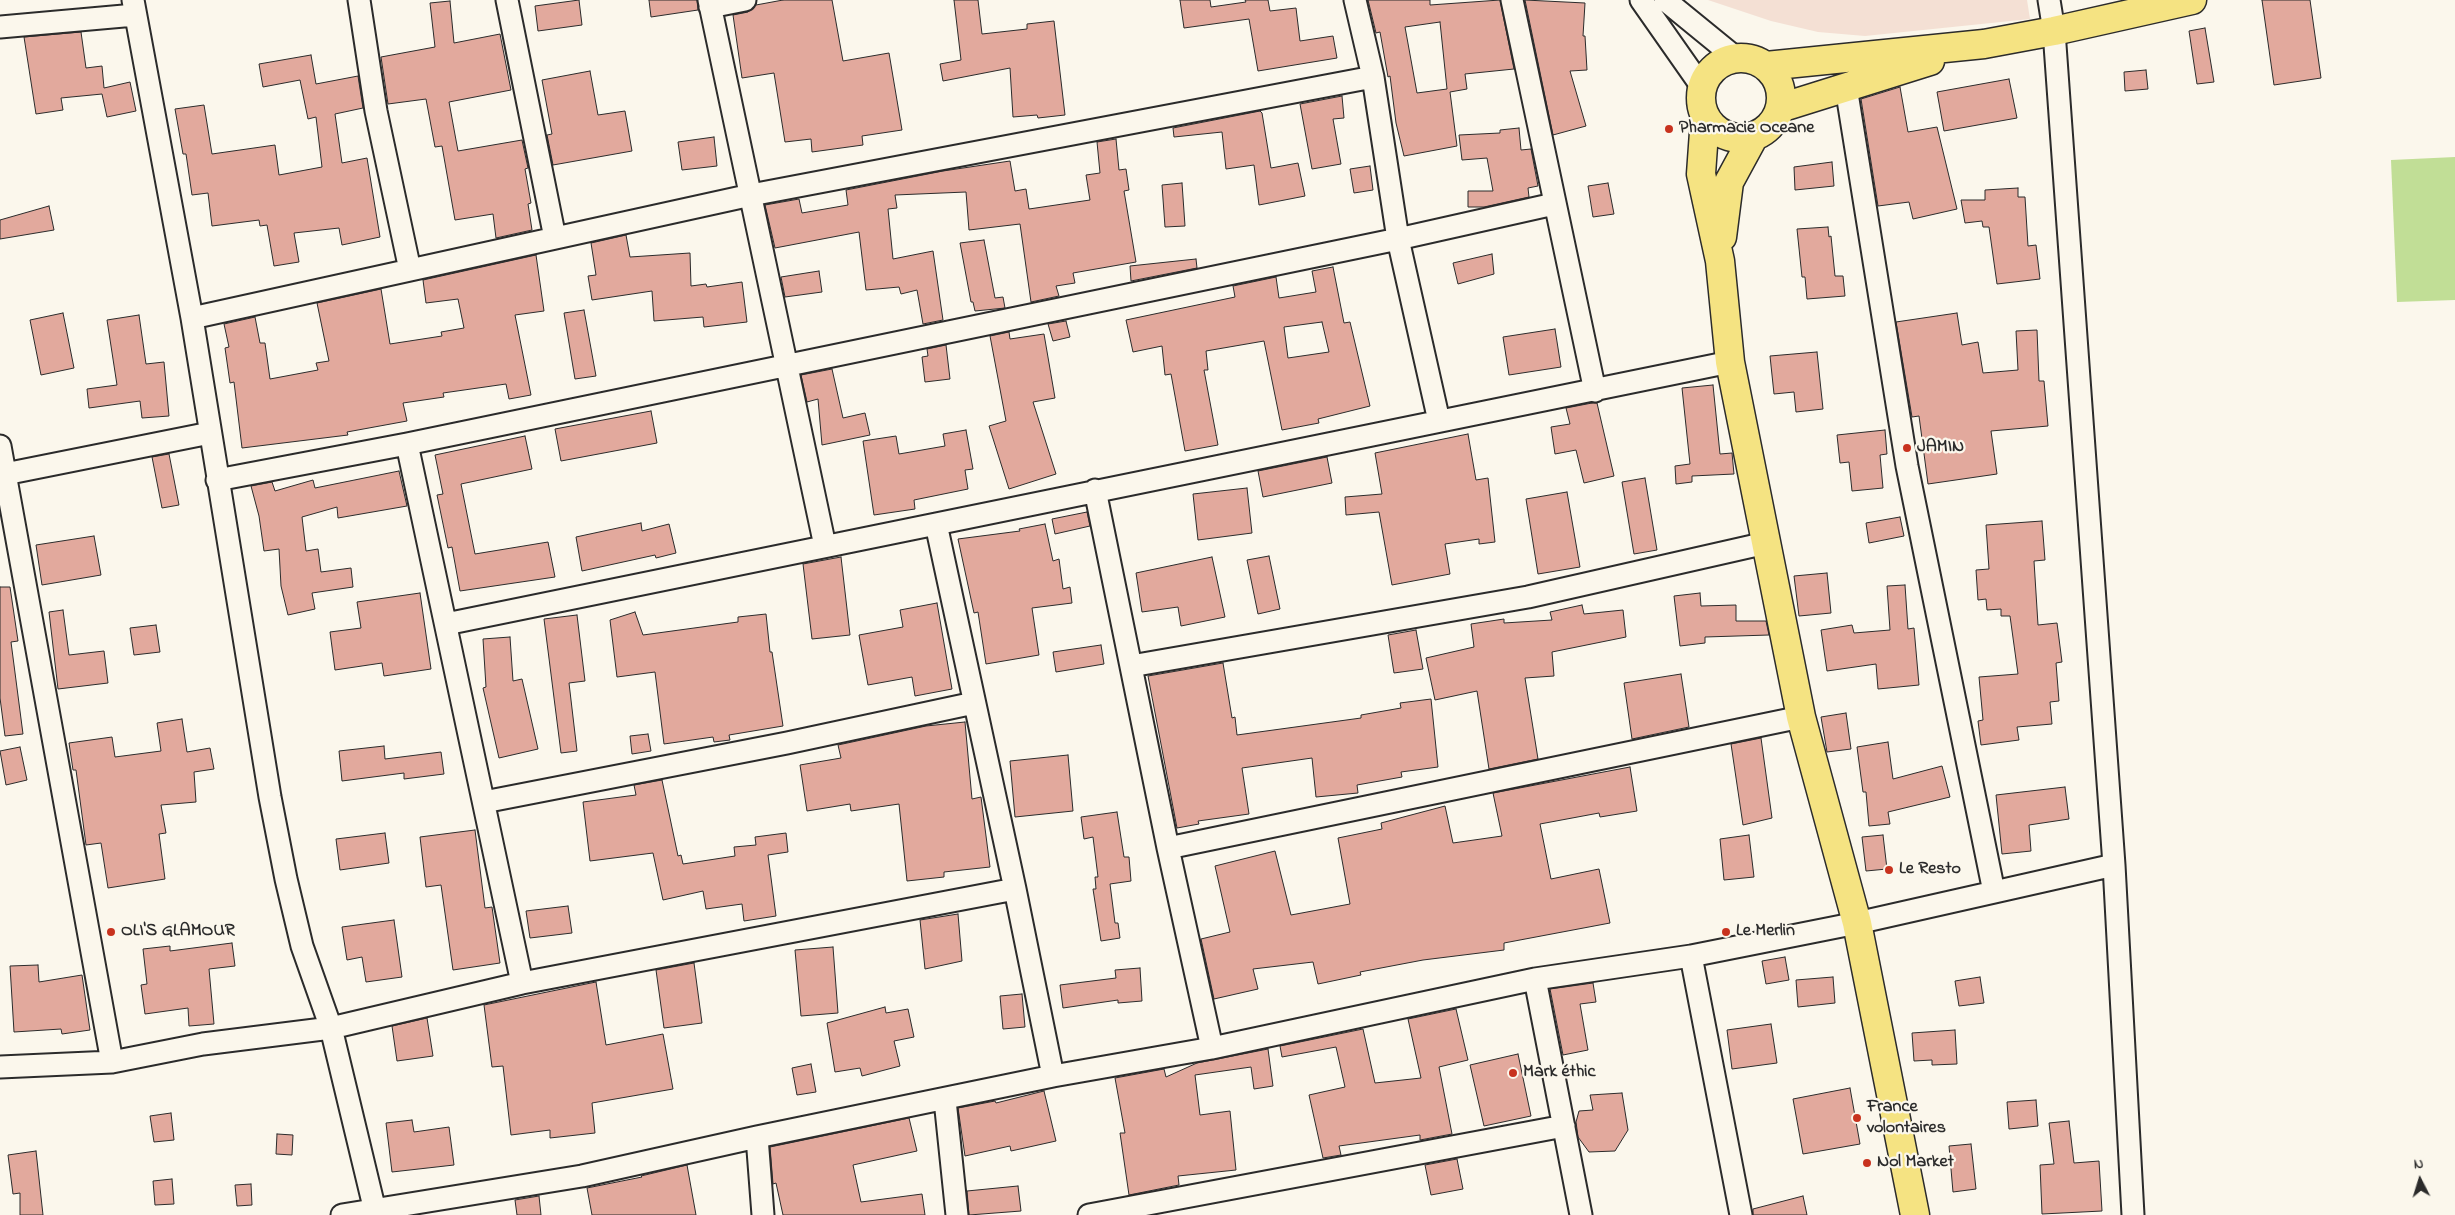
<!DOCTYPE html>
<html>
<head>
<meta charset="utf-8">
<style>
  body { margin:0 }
  #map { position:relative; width:2455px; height:1215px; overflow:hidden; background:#fbf7ec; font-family:"Indie Flower",sans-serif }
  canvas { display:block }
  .north { position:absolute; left:2395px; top:1155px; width:50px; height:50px; -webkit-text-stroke:4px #fbf7ec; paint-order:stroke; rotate:355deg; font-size:14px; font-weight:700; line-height:20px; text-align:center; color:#2b2b2b }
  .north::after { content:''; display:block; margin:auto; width:18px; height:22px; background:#2b2b2b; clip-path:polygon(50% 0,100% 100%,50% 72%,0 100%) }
</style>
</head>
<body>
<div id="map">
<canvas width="2455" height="1215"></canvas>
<div class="north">N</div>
</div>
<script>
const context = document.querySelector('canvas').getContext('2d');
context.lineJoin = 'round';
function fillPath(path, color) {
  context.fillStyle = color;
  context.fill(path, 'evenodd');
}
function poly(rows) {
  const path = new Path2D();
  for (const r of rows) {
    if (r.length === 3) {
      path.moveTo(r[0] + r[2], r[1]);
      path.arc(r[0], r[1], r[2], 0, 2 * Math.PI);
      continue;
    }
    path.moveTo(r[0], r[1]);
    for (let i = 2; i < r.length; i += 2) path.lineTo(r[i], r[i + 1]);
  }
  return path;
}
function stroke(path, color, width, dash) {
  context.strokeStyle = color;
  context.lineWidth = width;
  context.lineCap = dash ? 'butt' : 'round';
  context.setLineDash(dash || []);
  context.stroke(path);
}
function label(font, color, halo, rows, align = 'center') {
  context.font = font + ' "Indie Flower",sans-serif';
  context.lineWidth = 4.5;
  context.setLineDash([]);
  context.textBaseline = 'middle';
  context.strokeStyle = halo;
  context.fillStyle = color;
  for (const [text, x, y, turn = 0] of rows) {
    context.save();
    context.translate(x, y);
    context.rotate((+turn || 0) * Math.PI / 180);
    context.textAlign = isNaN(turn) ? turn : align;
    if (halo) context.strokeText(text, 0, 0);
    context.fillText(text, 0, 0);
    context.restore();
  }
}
const built = poly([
  [1708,0,2027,0,2030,19,1865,36,1818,32,1771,21]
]);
const green = poly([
  [2455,157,2455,300,2397,302,2391,160]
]);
const building = poly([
  [579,0,582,25,538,31,535,6,579,0],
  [649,0,697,0,698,10,651,17,649,0],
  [783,0,832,0,843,61,889,53,902,130,862,136,863,145,812,152,811,139,785,142,774,73,742,78,733,15,748,12,756,5,783,0],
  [954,0,978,0,982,34,1027,29,1027,24,1054,21,1065,115,1038,118,1037,115,1013,117,1010,68,943,81,940,64,961,60,954,0],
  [1180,0,1210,0,1211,7,1246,2,1245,0,1268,0,1270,11,1296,8,1300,41,1333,36,1337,58,1258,71,1249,19,1184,28,1180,0],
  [1368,0,1430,0,1430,5,1500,0,1514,69,1465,74,1467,89,1450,92,1457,146,1404,156,1396,123,1390,76,1388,77,1380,32,1376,33,1368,0],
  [1440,22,1447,89,1417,93,1405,27,1440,22],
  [1525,0,1585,3,1583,36,1585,36,1587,70,1570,71,1586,126,1553,135,1525,0],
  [2262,0,2310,0,2321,78,2274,85,2262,0],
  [450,1,454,43,500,34,511,90,449,102,458,151,522,140,528,168,525,169,531,203,528,204,532,230,496,238,493,214,455,220,442,146,435,147,426,99,388,104,381,57,435,47,430,3,450,1],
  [2205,28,2214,82,2197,84,2189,31,2205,28],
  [81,32,86,68,102,66,104,88,130,82,136,111,107,117,102,94,61,98,63,110,36,114,24,37,81,32],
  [311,55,316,84,358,76,363,108,335,114,342,163,367,158,380,237,342,245,339,228,294,233,299,262,274,266,267,225,260,226,259,220,212,226,208,193,192,195,186,154,183,154,175,109,204,105,212,154,275,145,279,175,322,167,316,117,308,119,300,80,263,87,259,64,311,55],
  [2146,70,2148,89,2125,91,2124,72,2146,70],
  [590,71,598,115,625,111,632,151,553,165,547,135,552,134,542,80,590,71],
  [2009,79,2017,118,1944,131,1937,92,2009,79],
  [1900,87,1908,132,1937,127,1957,209,1913,219,1909,202,1878,206,1861,99,1900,87],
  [1342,96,1344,118,1333,119,1341,164,1312,169,1300,104,1342,96],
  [1260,111,1262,113,1271,168,1298,163,1305,196,1259,205,1254,165,1226,169,1222,132,1174,137,1173,128,1260,111],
  [1519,128,1521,150,1531,149,1538,186,1528,188,1529,197,1484,207,1468,207,1468,191,1493,191,1487,158,1462,160,1459,135,1500,133,1500,130,1519,128],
  [714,137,717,166,682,170,678,142,714,137],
  [1116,139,1119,170,1126,169,1129,190,1124,191,1136,262,1073,273,1075,283,1056,286,1059,296,1031,302,1020,224,969,230,966,192,895,195,897,208,888,209,893,259,933,251,943,320,923,324,917,290,901,294,899,287,866,290,859,232,775,248,765,205,799,199,802,213,848,205,846,190,943,171,1010,161,1015,191,1026,189,1029,209,1090,200,1086,175,1100,173,1097,142,1116,139],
  [1832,162,1834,186,1795,190,1794,167,1832,162],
  [1370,166,1373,190,1354,193,1350,169,1370,166],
  [1182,183,1185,226,1165,227,1162,185,1182,183],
  [1608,183,1614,214,1593,217,1588,186,1608,183],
  [2018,188,2018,197,2025,197,2028,246,2036,245,2040,279,1997,284,1989,227,1983,227,1982,221,1965,223,1961,200,1985,200,1985,190,2018,188],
  [49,206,54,230,0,239,0,220,49,206],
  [1828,227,1829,237,1831,236,1835,276,1843,276,1845,296,1807,299,1805,277,1802,277,1797,229,1828,227],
  [626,235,630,257,690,253,691,286,706,284,707,287,742,282,747,322,704,327,703,317,654,321,652,291,592,300,588,276,596,275,591,243,626,235],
  [984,240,995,298,1003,297,1005,308,975,311,973,302,971,302,960,243,984,240],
  [1492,254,1494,274,1458,284,1453,263,1492,254],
  [536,255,544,311,515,315,531,395,509,399,506,384,443,393,444,397,403,403,407,421,347,432,348,435,242,448,234,382,230,383,225,348,229,347,224,324,255,317,260,343,265,343,270,379,318,370,316,363,329,361,317,303,381,289,390,344,442,336,441,332,464,328,458,299,426,303,423,280,536,255],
  [1196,259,1197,268,1131,281,1130,266,1196,259],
  [1333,267,1344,323,1350,322,1370,406,1318,419,1319,423,1282,430,1264,341,1206,351,1208,370,1204,370,1218,445,1185,451,1171,374,1165,375,1162,346,1133,352,1126,320,1235,297,1233,286,1276,277,1279,298,1316,292,1312,271,1333,267],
  [1322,322,1329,352,1288,358,1284,327,1322,322],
  [819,271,822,292,785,297,781,277,819,271],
  [584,310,596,376,575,379,564,313,584,310],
  [63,313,74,368,41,375,30,320,63,313],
  [1957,313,1962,345,1978,342,1983,373,2018,370,2016,331,2037,330,2039,381,2044,381,2048,426,1991,431,1997,474,1928,484,1919,416,1912,417,1896,322,1957,313],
  [139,315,146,364,164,362,169,416,142,418,140,401,89,408,87,389,117,385,107,320,139,315],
  [1066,321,1070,337,1053,341,1048,324,1066,321],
  [1555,329,1561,367,1509,375,1503,337,1555,329],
  [1009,332,1010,339,1044,334,1055,398,1033,402,1056,474,1009,489,989,426,1006,421,990,336,1009,332],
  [946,345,950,379,925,382,922,357,928,356,927,349,946,345],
  [1817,352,1823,409,1796,412,1794,392,1774,394,1770,356,1817,352],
  [832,369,843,418,865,413,870,435,822,445,818,399,807,402,801,375,832,369],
  [1713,385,1720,454,1732,453,1734,474,1692,476,1692,482,1676,484,1675,466,1690,464,1682,388,1713,385],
  [1592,403,1597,403,1614,476,1584,483,1576,450,1555,454,1551,427,1570,424,1566,408,1592,403],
  [651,411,657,443,561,461,555,429,651,411],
  [966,430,973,469,965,470,968,489,914,500,915,509,874,515,863,441,896,436,899,454,945,446,943,434,966,430],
  [1885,430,1887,454,1880,455,1883,488,1852,491,1849,462,1840,463,1837,435,1885,430],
  [1468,434,1476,480,1488,478,1495,542,1479,544,1479,539,1445,544,1450,574,1392,585,1379,512,1346,515,1345,497,1382,494,1375,453,1468,434],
  [525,436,532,469,461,484,475,554,548,542,555,577,460,591,452,547,448,548,437,495,443,494,435,455,525,436],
  [169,454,179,505,162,508,152,457,169,454],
  [1327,457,1332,483,1263,497,1258,471,1327,457],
  [399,471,407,506,338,518,337,507,302,517,306,551,318,549,321,572,351,568,353,587,312,593,315,609,288,615,281,586,279,549,264,551,259,516,251,486,272,482,275,491,313,480,315,488,399,471],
  [1645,478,1657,550,1634,554,1622,482,1645,478],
  [1247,488,1252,533,1198,540,1193,494,1247,488],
  [1567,492,1580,567,1538,574,1526,499,1567,492],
  [1087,512,1090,526,1055,534,1052,519,1087,512],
  [1900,517,1904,536,1869,543,1866,523,1900,517],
  [2042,521,2045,560,2034,561,2038,625,2057,623,2062,662,2056,663,2059,701,2050,702,2052,724,2017,727,2019,740,1981,745,1978,721,1983,720,1979,677,2018,674,2010,616,2001,616,2001,609,1987,610,1986,599,1978,600,1976,570,1989,569,1986,525,2042,521],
  [641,523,642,531,669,524,676,553,656,558,655,555,582,571,576,537,641,523],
  [1045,524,1053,561,1059,559,1063,589,1070,587,1072,603,1032,608,1039,655,986,664,978,612,974,613,958,539,1020,531,1019,529,1045,524],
  [94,536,101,575,42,585,36,545,94,536],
  [1269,556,1280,609,1258,614,1247,560,1269,556],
  [841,557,850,635,812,639,803,564,841,557],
  [1212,557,1225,617,1181,626,1178,607,1142,612,1136,573,1212,557],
  [1827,573,1831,613,1799,616,1794,576,1827,573],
  [1905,585,1908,629,1914,628,1919,685,1878,689,1876,664,1827,671,1821,630,1852,625,1854,633,1890,630,1887,586,1905,585],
  [0,587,10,587,18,641,11,642,23,734,5,736,0,698,0,587],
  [420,593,431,669,384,676,382,663,335,670,330,632,361,628,357,602,420,593],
  [1700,593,1701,606,1736,605,1736,621,1766,621,1769,635,1705,637,1705,643,1680,646,1674,596,1700,593],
  [937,603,952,689,915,696,912,677,868,685,859,635,903,627,900,610,937,603],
  [1582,605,1584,614,1623,610,1626,637,1552,652,1554,676,1525,678,1538,759,1489,769,1477,691,1435,700,1426,658,1474,647,1471,624,1504,619,1504,623,1552,620,1550,612,1582,605],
  [63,610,69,655,104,651,108,683,58,689,49,612,63,610],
  [635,612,643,635,738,622,738,617,766,614,770,652,772,652,783,726,729,735,730,740,714,742,713,737,664,744,655,672,617,677,610,620,635,612],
  [577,615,585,681,569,683,577,751,561,753,544,619,577,615],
  [156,625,160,652,134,655,130,628,156,625],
  [1416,630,1423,669,1394,673,1388,635,1416,630],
  [510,637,513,681,522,679,538,749,499,758,483,688,486,687,483,639,510,637],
  [1101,645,1104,664,1056,672,1053,652,1101,645],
  [1223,663,1232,718,1235,717,1237,735,1361,718,1361,715,1401,708,1400,703,1431,699,1438,767,1401,772,1402,777,1357,785,1358,793,1316,797,1312,758,1242,768,1249,814,1198,821,1199,824,1177,828,1148,676,1223,663],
  [1681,674,1689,727,1632,739,1624,683,1681,674],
  [1846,713,1851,749,1827,752,1821,717,1846,713],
  [182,719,187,752,210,748,214,769,194,772,196,802,161,805,166,833,159,834,165,879,108,888,101,843,86,845,76,770,73,770,69,743,112,737,115,757,161,751,157,723,182,719],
  [965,722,972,799,981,797,990,867,944,872,944,877,907,881,899,804,851,811,850,804,807,811,800,765,841,758,838,745,926,726,965,722],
  [648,734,651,751,632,754,630,736,648,734],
  [1761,738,1772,818,1743,825,1731,744,1761,738],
  [1888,742,1893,779,1942,766,1950,797,1888,812,1890,824,1869,826,1866,792,1863,792,1857,747,1888,742],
  [384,746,385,759,441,752,444,774,404,779,404,773,342,781,339,751,384,746],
  [20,747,27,780,6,785,0,751,20,747],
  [1068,755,1073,811,1015,817,1010,761,1068,755],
  [1630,767,1637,811,1600,817,1599,813,1540,824,1551,879,1599,869,1610,923,1504,943,1504,950,1423,960,1360,972,1361,975,1318,984,1313,962,1253,969,1258,989,1214,999,1201,939,1230,932,1215,866,1275,851,1291,915,1350,904,1338,838,1382,829,1381,823,1445,806,1453,843,1502,836,1493,793,1630,767],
  [662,780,678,856,681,855,683,864,735,856,734,847,756,845,755,837,786,833,788,852,768,855,776,916,744,921,742,904,706,909,703,891,663,900,653,853,590,861,583,802,636,795,634,785,662,780],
  [2065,787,2069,819,2029,825,2031,851,2002,854,1996,795,2065,787],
  [1117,812,1124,857,1129,857,1131,881,1110,884,1115,923,1118,923,1120,938,1101,941,1093,889,1096,889,1095,877,1098,877,1093,837,1084,839,1081,817,1117,812],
  [475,830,485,908,492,907,500,963,453,970,441,885,426,887,420,837,475,830],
  [385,833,389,863,340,870,336,839,385,833],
  [1749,835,1754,877,1724,880,1720,839,1749,835],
  [1883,835,1887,869,1866,871,1862,837,1883,835],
  [568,906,572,933,530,938,526,911,568,906],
  [958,914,962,961,925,969,920,920,958,914],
  [394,920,402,977,366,982,362,957,347,960,342,927,394,920],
  [232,943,235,966,209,969,214,1024,189,1026,188,1008,145,1014,141,985,147,984,143,949,170,946,170,951,232,943],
  [833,947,838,1013,801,1016,795,950,833,947],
  [1785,957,1789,980,1766,984,1762,961,1785,957],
  [694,963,702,1023,664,1028,656,970,694,963],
  [38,965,39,982,82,975,90,1030,62,1034,61,1029,14,1032,10,966,38,965],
  [1140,968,1142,1001,1118,1003,1118,1000,1063,1008,1060,985,1116,978,1115,970,1140,968],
  [1833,977,1835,1003,1798,1007,1796,980,1833,977],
  [1980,977,1984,1003,1959,1006,1955,981,1980,977],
  [596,982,606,1045,663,1034,673,1089,592,1103,595,1133,550,1138,550,1130,511,1135,503,1066,492,1067,484,1005,596,982],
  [1593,983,1596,1002,1580,1004,1588,1050,1563,1055,1550,989,1593,983],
  [1022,994,1025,1027,1003,1029,1000,996,1022,994],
  [885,1007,886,1013,908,1009,914,1037,894,1041,900,1066,862,1076,860,1068,835,1072,827,1023,885,1007],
  [1456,1009,1468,1060,1439,1067,1452,1134,1420,1140,1420,1135,1339,1146,1341,1155,1323,1158,1309,1095,1345,1087,1336,1047,1282,1057,1280,1046,1363,1029,1375,1083,1421,1078,1408,1019,1456,1009],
  [427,1018,433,1056,397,1061,392,1026,427,1018],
  [1771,1024,1777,1063,1732,1069,1727,1030,1771,1024],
  [1955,1030,1957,1064,1932,1065,1932,1060,1914,1061,1912,1033,1955,1030],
  [1268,1049,1273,1086,1254,1089,1251,1067,1195,1075,1200,1115,1230,1111,1236,1170,1178,1176,1179,1185,1129,1195,1120,1133,1125,1133,1115,1078,1164,1069,1166,1077,1197,1063,1268,1049],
  [1518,1054,1531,1116,1484,1126,1470,1065,1518,1054],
  [811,1064,816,1092,797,1095,792,1068,811,1064],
  [1850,1088,1860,1144,1803,1154,1793,1099,1850,1088],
  [1044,1091,1056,1141,1011,1151,1010,1146,965,1156,958,1108,995,1101,996,1103,1044,1091],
  [1622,1093,1628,1130,1615,1151,1589,1152,1578,1137,1576,1122,1579,1111,1593,1110,1590,1095,1622,1093],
  [2036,1100,2038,1126,2009,1129,2007,1102,2036,1100],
  [171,1113,174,1140,154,1142,150,1116,171,1113],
  [909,1118,917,1151,853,1165,861,1202,922,1194,925,1215,783,1215,776,1183,773,1184,770,1147,909,1118],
  [412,1120,414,1132,449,1127,454,1165,392,1172,386,1123,412,1120],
  [2069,1121,2074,1163,2099,1161,2102,1211,2042,1214,2040,1165,2054,1164,2049,1123,2069,1121],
  [277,1134,293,1135,292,1155,276,1154,277,1134],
  [1971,1144,1976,1189,1953,1192,1949,1146,1971,1144],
  [36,1151,43,1215,20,1215,20,1193,13,1194,8,1155,36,1151],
  [1457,1159,1463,1189,1431,1195,1425,1165,1457,1159],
  [687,1165,696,1215,592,1215,587,1188,642,1177,641,1176,687,1165],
  [172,1179,174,1204,155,1205,153,1181,172,1179],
  [251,1184,252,1205,237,1206,235,1185,251,1184],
  [1018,1186,1021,1211,969,1215,967,1191,1018,1186],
  [539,1196,541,1215,517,1215,515,1200,539,1196],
  [1803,1196,1807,1215,1753,1215,1753,1209,1803,1196]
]);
const minor = poly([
  [133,0,192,318,270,797,286,879,302,946,331,1028,376,1215],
  [359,0,376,111,410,270],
  [507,0,555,238],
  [709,0,825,546],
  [1355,0,1373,77,1398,239,1439,421],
  [1512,0,1595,391],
  [1641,0,1702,87],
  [1665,0,1736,58],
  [2049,0,2054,31,2114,865,2133,1215],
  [710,7,745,0],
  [0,27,135,15],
  [1846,87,1907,466,1994,892],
  [192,318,751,195,1373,77],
  [407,444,522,983],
  [0,446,112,1062],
  [5,474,210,433],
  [217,480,407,444,1398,239,1554,204],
  [1095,490,1168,848,1212,1048],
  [936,524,1015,889,1053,1076],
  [446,624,1730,362],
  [1131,666,1528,597,1766,543],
  [484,802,787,743,974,703],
  [1168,848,1801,717],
  [1691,956,1741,1215],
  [1535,979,1581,1215],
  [0,1067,112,1062,203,1044,331,1028,522,983,1015,889],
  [945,1100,957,1215],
  [757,1137,763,1215],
  [342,1215,582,1176,757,1137,1053,1076,1212,1048,1535,979,1691,956,1857,923,2114,865],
  [1089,1215,1564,1126]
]);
const major = poly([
  [1741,98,40],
  [1766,66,1984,44,2054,31,2192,0],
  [1780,108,1930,61],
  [1705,118,1701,174,1720,261,1730,362,1801,717,1857,923,1915,1215],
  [1722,237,1729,182,1754,136]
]);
const markers = [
  [1669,129,5,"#c8321e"],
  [1907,448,5,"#c8321e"],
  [1889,870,5,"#c8321e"],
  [111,932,5,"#c8321e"],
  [1726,932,5,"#c8321e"],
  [1513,1073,5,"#c8321e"],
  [1857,1118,5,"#c8321e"],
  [1867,1163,5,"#c8321e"]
];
const poiNames = [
  ["Pharmacie Oceane",1679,129],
  ["JAMIN",1917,448],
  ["Le Resto",1899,870],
  ["OLI'S GLAMOUR",121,932],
  ["Le Merlin",1736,932],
  ["Mark éthic",1523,1073],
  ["France",1867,1108],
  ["volontaires",1867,1129],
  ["Nol Market",1877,1163]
];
fillPath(built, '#f4e0d4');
fillPath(green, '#c1de96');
fillPath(building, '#e2a99d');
stroke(building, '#2b2b2b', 1);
stroke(minor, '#2b2b2b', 25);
stroke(major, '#2b2b2b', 31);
stroke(minor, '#fbf7ec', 21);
stroke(major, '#f5e382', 28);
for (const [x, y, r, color] of markers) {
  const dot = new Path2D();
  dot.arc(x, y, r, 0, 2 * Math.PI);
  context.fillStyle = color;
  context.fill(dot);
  stroke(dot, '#fbf7ec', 2);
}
label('bold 18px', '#2b2b2b', '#fbf7ec', poiNames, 'left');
</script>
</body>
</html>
